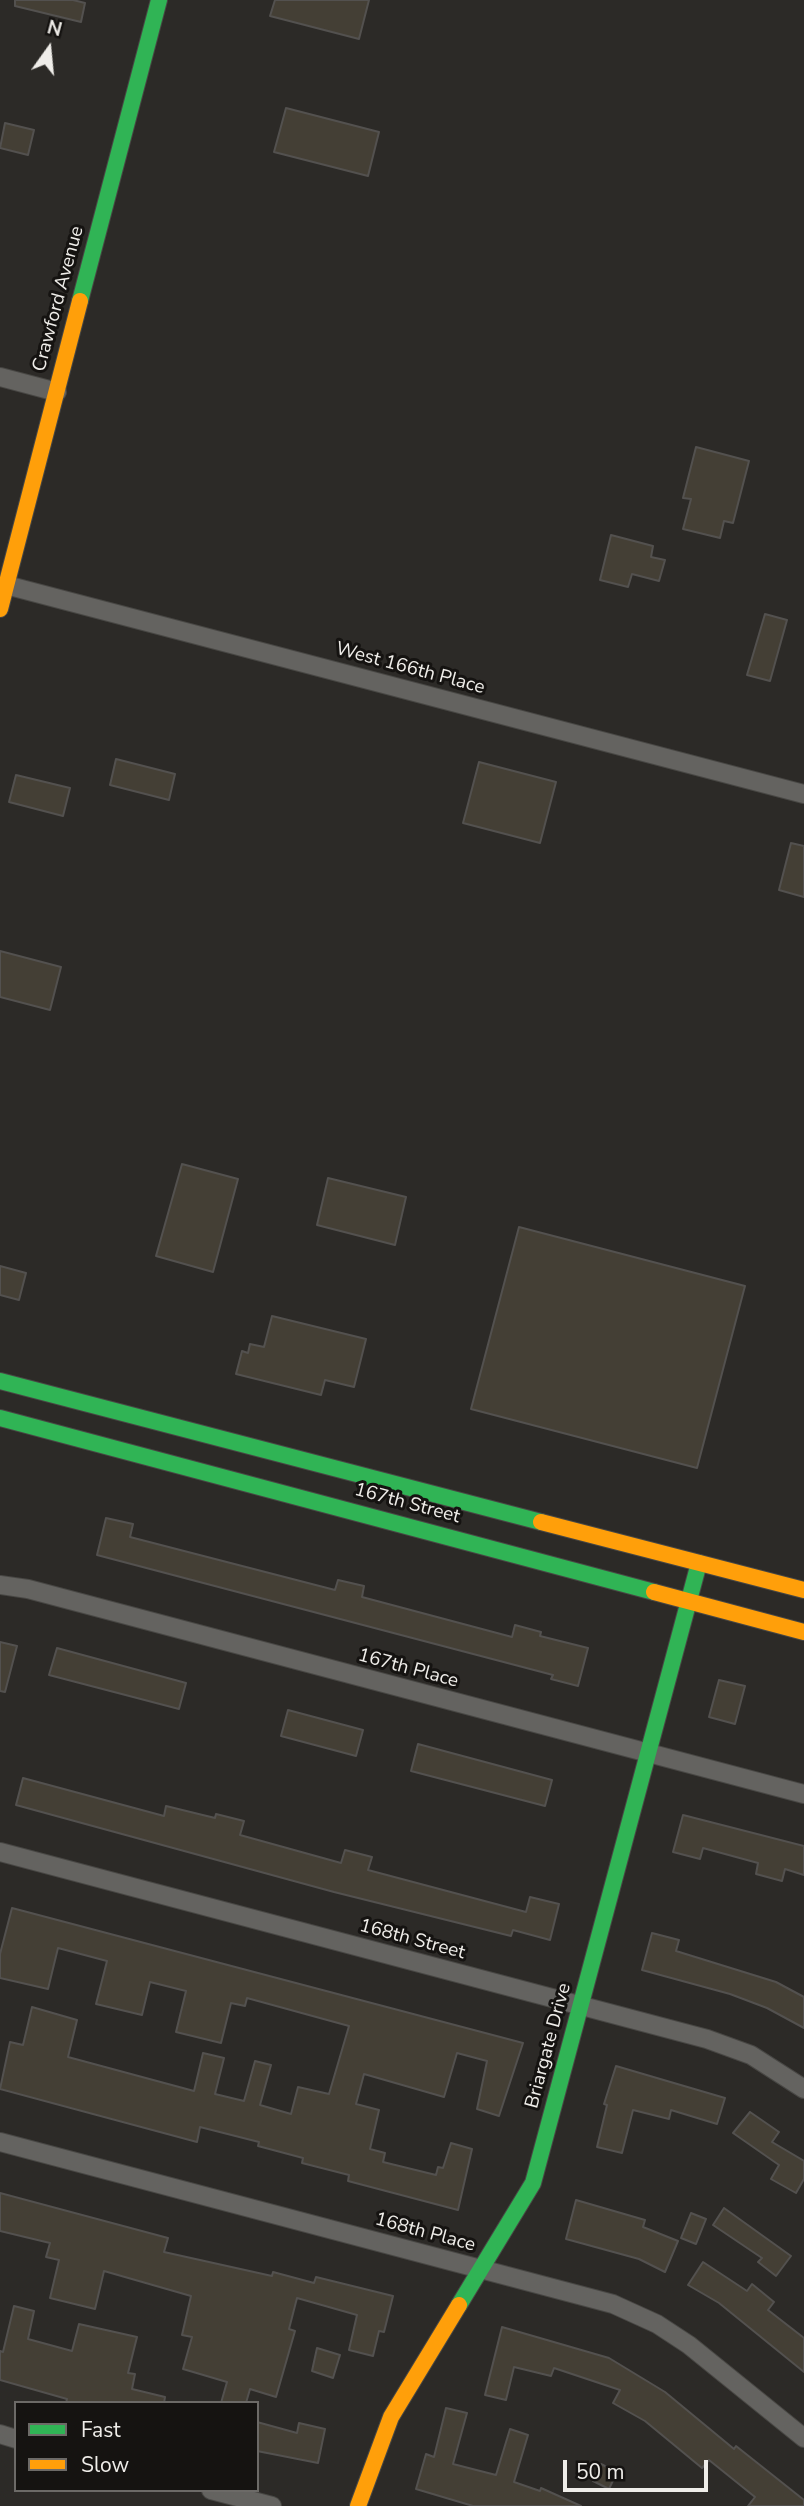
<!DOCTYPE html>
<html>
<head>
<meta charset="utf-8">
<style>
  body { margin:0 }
  #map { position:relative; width:804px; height:2506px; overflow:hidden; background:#2c2a27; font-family:"Nunito Sans",sans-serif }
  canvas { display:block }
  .legend { position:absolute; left:14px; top:2401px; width:245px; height:91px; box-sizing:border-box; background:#151311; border:2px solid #6c6a67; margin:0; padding:9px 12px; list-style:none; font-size:21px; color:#efede9 }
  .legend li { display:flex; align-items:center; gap:14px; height:35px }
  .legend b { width:35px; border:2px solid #6c6a67 }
  .north { position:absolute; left:14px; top:14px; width:70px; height:70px; -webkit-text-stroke:5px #151311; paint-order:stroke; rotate:15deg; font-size:19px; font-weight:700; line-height:28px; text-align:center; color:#efede9 }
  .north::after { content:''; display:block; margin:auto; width:24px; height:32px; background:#efede9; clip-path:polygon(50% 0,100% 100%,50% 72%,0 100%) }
  .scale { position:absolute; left:563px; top:2460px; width:145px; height:32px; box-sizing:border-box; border:4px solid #efede9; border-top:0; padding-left:9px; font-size:21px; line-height:24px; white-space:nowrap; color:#efede9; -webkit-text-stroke:5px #151311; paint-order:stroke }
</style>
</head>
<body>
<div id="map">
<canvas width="804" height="2506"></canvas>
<ul class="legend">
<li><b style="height:9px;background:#30b455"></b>Fast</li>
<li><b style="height:9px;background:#ff9f0a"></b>Slow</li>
</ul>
<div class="north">N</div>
<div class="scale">50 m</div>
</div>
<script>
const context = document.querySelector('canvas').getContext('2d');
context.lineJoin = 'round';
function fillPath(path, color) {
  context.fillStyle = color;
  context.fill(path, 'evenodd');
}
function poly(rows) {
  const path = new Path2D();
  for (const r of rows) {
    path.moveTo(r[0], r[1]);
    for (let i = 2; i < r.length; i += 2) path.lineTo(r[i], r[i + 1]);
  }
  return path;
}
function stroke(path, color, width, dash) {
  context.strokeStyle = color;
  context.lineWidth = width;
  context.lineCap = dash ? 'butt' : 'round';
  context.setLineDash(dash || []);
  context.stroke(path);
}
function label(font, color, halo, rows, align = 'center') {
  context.font = font + ' "Nunito Sans",sans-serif';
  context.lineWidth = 6;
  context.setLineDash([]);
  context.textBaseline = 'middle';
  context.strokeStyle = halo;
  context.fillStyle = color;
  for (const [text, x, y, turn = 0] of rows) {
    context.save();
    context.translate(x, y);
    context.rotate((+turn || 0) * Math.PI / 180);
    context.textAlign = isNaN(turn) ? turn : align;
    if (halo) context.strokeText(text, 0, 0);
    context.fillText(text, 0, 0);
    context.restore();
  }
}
const building = poly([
  [15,0,73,0,85,3,81,22,15,6,15,0],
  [275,0,369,0,359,39,270,16,275,0],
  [286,108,379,132,368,176,274,152,286,108],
  [5,123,34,130,28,155,0,148,5,123],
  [696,447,749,461,733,523,724,521,720,538,683,529,691,499,683,498,696,447],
  [611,535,653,546,651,557,665,560,659,581,632,574,628,587,600,580,611,535],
  [765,614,787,620,770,681,747,675,765,614],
  [116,759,175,774,169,800,110,785,116,759],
  [479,762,556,782,540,843,463,823,479,762],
  [16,775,70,788,63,816,9,802,16,775],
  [791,843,804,846,804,897,779,890,791,843],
  [0,951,61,967,50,1010,0,997,0,951],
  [182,1164,238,1179,213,1272,156,1256,182,1164],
  [328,1178,406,1197,395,1245,317,1225,328,1178],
  [519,1227,745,1286,697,1468,471,1409,519,1227],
  [0,1266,26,1273,19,1300,0,1295,0,1266],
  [272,1316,366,1339,354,1387,325,1380,321,1395,236,1374,242,1351,248,1353,250,1344,264,1347,272,1316],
  [106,1518,133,1524,130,1537,335,1590,338,1580,364,1586,362,1597,512,1637,515,1625,541,1632,540,1636,588,1648,578,1686,551,1679,553,1675,97,1555,106,1518],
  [0,1642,17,1646,5,1692,0,1691,0,1642],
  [57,1648,186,1683,179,1709,49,1675,57,1648],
  [719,1680,745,1686,735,1724,709,1717,719,1680],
  [288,1710,363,1730,356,1756,281,1736,288,1710],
  [418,1744,552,1780,545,1806,411,1771,418,1744],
  [23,1778,164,1816,166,1806,215,1818,216,1814,244,1821,240,1835,341,1863,345,1850,372,1857,368,1870,526,1912,530,1897,559,1904,550,1940,513,1930,511,1936,334,1892,16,1805,23,1778],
  [683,1815,804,1846,804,1875,785,1869,782,1881,756,1874,758,1863,703,1848,700,1859,673,1852,683,1815],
  [12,1908,523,2043,499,2116,477,2109,487,2061,457,2053,444,2097,364,2074,356,2104,379,2110,370,2149,385,2153,383,2162,436,2175,438,2167,443,2168,451,2143,472,2149,458,2210,348,2181,349,2175,302,2163,303,2158,258,2146,259,2142,200,2127,197,2142,0,2089,10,2042,23,2045,32,2007,77,2020,68,2057,194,2091,203,2053,224,2058,215,2094,244,2101,255,2061,271,2065,260,2105,291,2114,298,2087,329,2094,349,2026,247,1998,245,2006,231,2003,221,2043,176,2032,186,1991,150,1982,142,2015,96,2004,107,1961,58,1948,48,1989,0,1978,0,1954,12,1908],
  [652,1933,679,1940,676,1951,776,1982,804,1997,804,2028,767,2008,730,1994,642,1970,652,1933],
  [616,2066,725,2098,717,2124,671,2110,669,2119,633,2110,622,2153,597,2147,607,2105,604,2104,616,2066],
  [750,2112,779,2132,772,2142,804,2161,804,2179,796,2193,771,2179,779,2165,733,2133,750,2112],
  [0,2193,168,2238,164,2252,272,2276,273,2272,314,2283,316,2277,393,2296,384,2332,379,2331,373,2356,349,2350,357,2315,297,2298,289,2329,295,2331,276,2397,250,2389,246,2403,221,2403,227,2382,183,2369,192,2337,182,2335,191,2296,104,2271,95,2309,50,2298,59,2260,46,2257,50,2243,0,2231,0,2193],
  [576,2200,645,2220,643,2227,678,2241,665,2272,639,2259,566,2239,576,2200],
  [724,2208,791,2256,776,2276,758,2262,762,2258,713,2225,724,2208],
  [691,2213,706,2219,696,2244,681,2238,691,2213],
  [703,2262,747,2291,752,2284,774,2302,768,2310,804,2338,804,2372,719,2303,688,2285,703,2262],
  [14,2306,34,2311,28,2339,72,2351,79,2324,137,2337,128,2373,135,2374,132,2389,165,2397,164,2403,66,2403,67,2399,0,2380,0,2351,3,2352,14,2306],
  [502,2327,609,2358,665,2392,734,2449,736,2446,804,2500,804,2506,748,2506,755,2497,709,2460,702,2468,645,2421,613,2403,620,2390,554,2368,551,2376,514,2367,506,2400,485,2395,502,2327],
  [317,2348,340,2355,333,2378,312,2371,317,2348],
  [446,2408,467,2413,453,2464,496,2475,510,2429,528,2435,514,2482,540,2491,541,2488,581,2506,473,2506,416,2489,426,2454,434,2457,446,2408],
  [257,2422,297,2433,299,2423,325,2429,318,2463,257,2451,257,2422],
  [601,2464,617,2472,609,2489,593,2481,601,2464]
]);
const street = poly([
  [0,377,57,392],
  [6,585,804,794],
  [0,1585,28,1589,804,1794],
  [0,1852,707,2039,751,2055,804,2089],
  [0,2142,613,2304,657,2324,689,2345,804,2438],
  [0,2434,16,2439],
  [211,2490,272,2506]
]);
const fast = poly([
  [80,301,159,0],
  [0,1381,541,1522],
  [0,1418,654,1592],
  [459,2305,533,2183,699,1563]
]);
const slow = poly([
  [0,609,80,301],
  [541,1522,804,1590],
  [654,1592,804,1632],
  [358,2506,391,2417,459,2305]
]);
const streetNames = [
  ["Crawford Avenue",59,299,-75],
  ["West 166th Place",410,669,15],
  ["167th Street",407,1504,15],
  ["167th Place",408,1669,15],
  ["168th Street",412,1940,15],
  ["Briargate Drive",549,2046,-75],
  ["168th Place",425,2233,15]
];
fillPath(building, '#443f35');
stroke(building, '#53514f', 2);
stroke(street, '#484744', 20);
stroke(fast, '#484744', 18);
stroke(slow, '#484744', 18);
stroke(street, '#646360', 18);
stroke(fast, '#30b455', 16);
stroke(slow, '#ff9f0a', 16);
label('19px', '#efede9', '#151311', streetNames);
</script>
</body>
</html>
